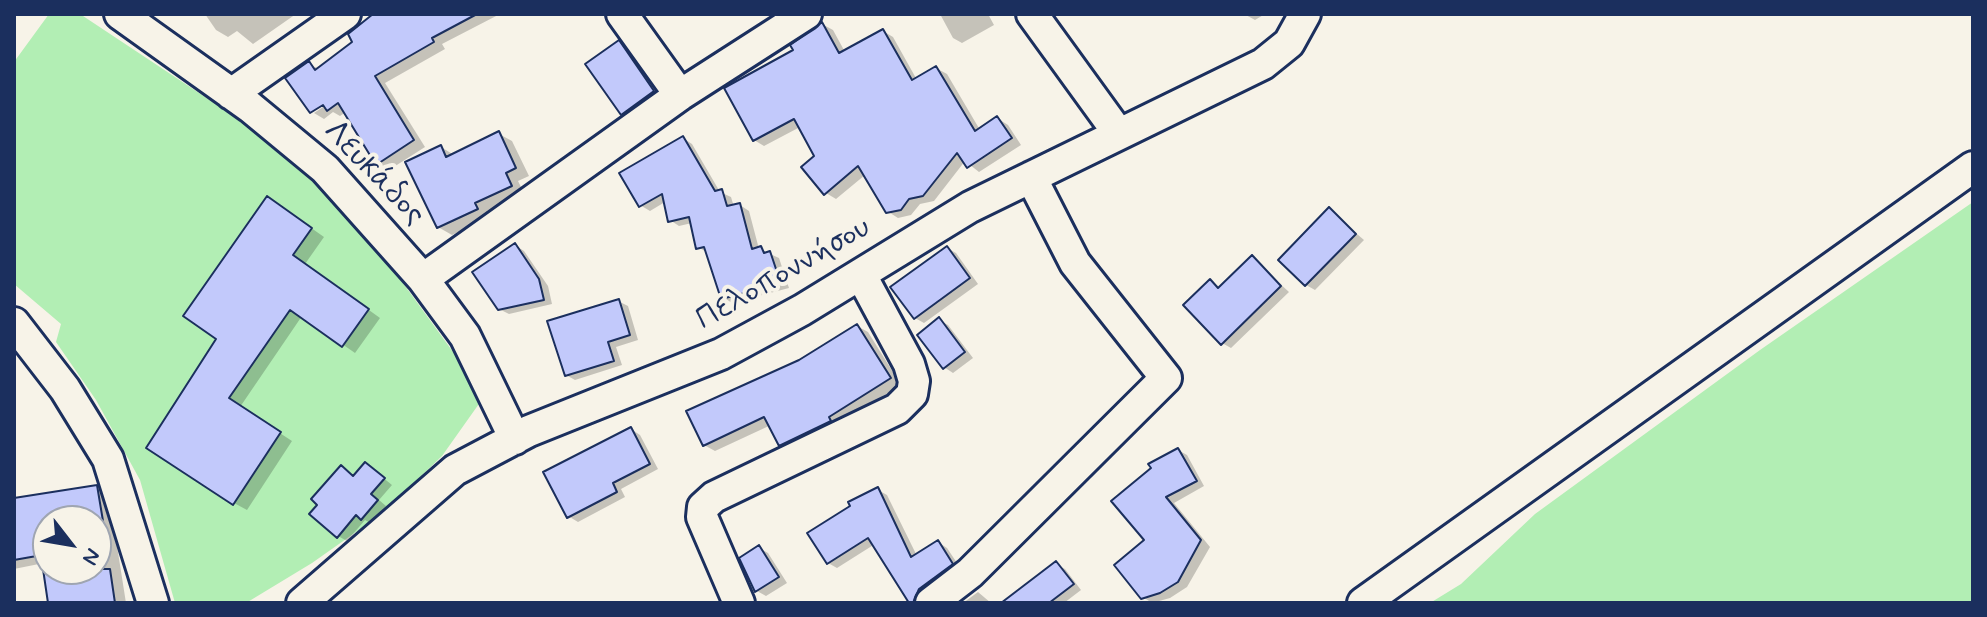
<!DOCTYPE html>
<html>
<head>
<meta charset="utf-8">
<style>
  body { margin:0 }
  #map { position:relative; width:1987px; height:617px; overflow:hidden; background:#f7f3e8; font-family:Mynerve,sans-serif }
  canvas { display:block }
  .frame { position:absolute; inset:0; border:16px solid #1b2f5e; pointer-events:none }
  .north { position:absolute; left:32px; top:505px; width:80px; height:80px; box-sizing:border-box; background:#f7f3e8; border:2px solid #9fa5b1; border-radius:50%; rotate:121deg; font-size:22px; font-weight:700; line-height:32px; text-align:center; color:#1b2f5e }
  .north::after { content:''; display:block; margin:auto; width:28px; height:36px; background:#1b2f5e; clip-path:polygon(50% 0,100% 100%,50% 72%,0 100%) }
</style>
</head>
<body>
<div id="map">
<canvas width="1987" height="617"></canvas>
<div class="frame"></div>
<div class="north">N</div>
</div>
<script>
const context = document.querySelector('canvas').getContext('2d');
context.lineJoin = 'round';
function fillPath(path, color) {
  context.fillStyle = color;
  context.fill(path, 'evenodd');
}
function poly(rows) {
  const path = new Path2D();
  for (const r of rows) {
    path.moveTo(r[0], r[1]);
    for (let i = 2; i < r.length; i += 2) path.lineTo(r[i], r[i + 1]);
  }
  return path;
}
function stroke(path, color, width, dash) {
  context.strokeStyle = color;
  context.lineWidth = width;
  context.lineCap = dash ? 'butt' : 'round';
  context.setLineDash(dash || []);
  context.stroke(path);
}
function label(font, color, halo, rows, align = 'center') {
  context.font = font + ' Mynerve,sans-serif';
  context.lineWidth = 8;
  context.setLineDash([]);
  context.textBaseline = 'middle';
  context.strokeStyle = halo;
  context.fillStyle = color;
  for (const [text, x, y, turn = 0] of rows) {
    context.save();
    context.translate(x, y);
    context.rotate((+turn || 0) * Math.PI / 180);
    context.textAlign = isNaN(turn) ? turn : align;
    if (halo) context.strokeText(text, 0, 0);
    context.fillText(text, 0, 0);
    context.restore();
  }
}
const green = poly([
  [49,14,80,14,273,142,355,217,464,367,481,401,442,456,383,513,312,563,246,603,175,603,140,480,96,400,56,342,61,324,14,284,14,62],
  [1973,202,1973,603,1430,603,1461,584,1535,514,1760,350]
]);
const shadow = poly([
  [205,14,296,14,253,44,237,31,228,37,216,30],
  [374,14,500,14,442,44,445,49,385,83,425,147,389,170,377,163,346,112,340,116,333,112,324,119,314,113,332,101,312,112,309,64,319,69,355,43],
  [940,14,988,14,994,25,962,43,953,38],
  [1244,14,1265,14,1255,20],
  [822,24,833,30,845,52,883,31,893,37,917,80,936,68,947,74,980,130,997,118,1008,125,1021,145,979,172,965,161,934,201,920,204,911,215,898,218,887,211,865,175,836,199,826,193,817,156,800,127,764,146,754,140,796,51],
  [619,43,628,48,662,97,631,119,622,114],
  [499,134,512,141,529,176,518,181,524,193,487,211,490,217,452,235,438,227,441,147,454,155],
  [683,138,692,144,720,192,731,197,734,207,740,205,749,211,759,249,779,258,789,288,732,303,723,297,708,253,698,247,692,223,679,226,670,220,665,202,650,211,640,205],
  [280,206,324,237,305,264,380,318,355,353,302,316,240,407,292,441,247,510,234,503,219,338],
  [1329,210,1364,240,1315,290,1306,285],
  [515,245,524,251,548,286,552,304,509,314,499,309],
  [947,248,956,253,978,284,924,323,915,318],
  [1252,258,1289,292,1231,348,1222,343,1210,281,1221,288],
  [618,301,628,306,638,340,616,347,622,365,575,380,566,375],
  [939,320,948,325,973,358,953,373,944,367],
  [857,326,868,332,901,385,792,451,781,444,771,425,715,451,704,445,800,362],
  [631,429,640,435,658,469,621,489,625,497,578,522,568,516],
  [1178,450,1187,455,1204,486,1174,503,1210,547,1187,587,1170,598,1152,603,1143,597,1146,541],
  [366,464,392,485,379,500,386,506,372,524,365,520,347,541,338,536,341,468,355,477],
  [97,487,109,495,126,603,50,603,44,563,14,569,14,501],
  [48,521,96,521,96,569,48,569],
  [878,490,887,495,917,556,938,542,947,548,961,569,924,603,912,603,875,544,837,568,828,563],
  [759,548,768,553,787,583,766,596,757,591,742,559],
  [1056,564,1065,569,1081,590,1064,603,1030,603],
  [978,592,991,603,963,603]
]);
const building = poly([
  [373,14,477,14,432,38,434,42,375,76,414,140,376,165,338,103,327,111,323,105,310,113,285,78,309,61,315,70,352,42,348,34,373,14],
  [822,22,839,53,883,29,912,80,936,66,975,131,997,116,1012,138,967,168,957,153,923,196,909,199,901,210,886,213,858,166,824,195,801,167,814,156,794,119,753,141,724,88,793,50,790,45,822,22],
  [619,40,654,91,621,115,585,64,619,40],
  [499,131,516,168,506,173,512,186,475,203,478,209,437,228,405,162,441,145,446,157,499,131],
  [683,136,715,191,722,189,727,206,740,203,752,249,761,246,764,253,770,251,781,284,721,299,704,247,696,249,689,217,668,222,662,194,639,207,619,173,683,136],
  [267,196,312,228,293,255,369,309,342,347,290,310,229,398,281,432,233,505,146,448,216,339,183,316,267,196],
  [1329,207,1356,234,1305,286,1278,260,1329,207],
  [515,243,539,279,544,300,498,310,472,272,515,243],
  [947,246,970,278,914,319,890,287,947,246],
  [1252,255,1281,286,1221,345,1183,305,1210,279,1218,288,1252,255],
  [619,299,630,335,608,342,614,361,565,376,547,321,619,299],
  [939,317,965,352,943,369,917,335,939,317],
  [857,324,891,378,829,417,831,421,779,446,764,417,703,446,686,411,799,360,857,324],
  [631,427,650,464,613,483,617,492,567,518,543,472,631,427],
  [1178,448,1197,481,1166,497,1201,540,1178,582,1160,593,1141,599,1114,565,1144,540,1111,501,1151,468,1148,464,1178,448],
  [365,462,385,478,371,494,378,500,361,520,356,515,337,538,309,514,317,505,311,499,341,465,353,476,365,462],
  [97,485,103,521,48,521,48,554,14,560,14,498,97,485],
  [878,487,911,557,938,540,953,564,919,589,913,603,909,603,868,538,827,564,807,533,850,506,848,502,878,487],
  [759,545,779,577,755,592,739,558,759,545],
  [1056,561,1074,584,1049,603,1001,603,1056,561],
  [43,569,110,569,115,603,48,603,43,569]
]);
const minor = poly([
  [120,14,250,107,325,169,423,279,465,336,515,439],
  [622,14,680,95],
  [1032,14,1119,134],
  [231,94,345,14],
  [423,279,680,95,806,14],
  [14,323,65,389,108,459,153,603],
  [302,603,455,470,529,431,721,354,802,310,970,207,1263,64,1289,43,1305,14],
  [739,603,702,517,703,507,714,497,897,409,912,394,914,381,909,364,861,275],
  [931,603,970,573,1166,378,1075,263,1031,177],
  [1363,603,1973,167]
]);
const streetNames = [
  ["Λευκάδος",373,174,46],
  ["Πελοποννήσου",784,275,-30]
];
fillPath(green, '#b2eeb4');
fillPath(shadow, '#0003');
fillPath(building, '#c2c9fb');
stroke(building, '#1b2f5e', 2);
stroke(minor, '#1b2f5e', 36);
stroke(minor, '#f7f3e8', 30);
label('32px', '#1b2f5e', '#f7f3e8', streetNames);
</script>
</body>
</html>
